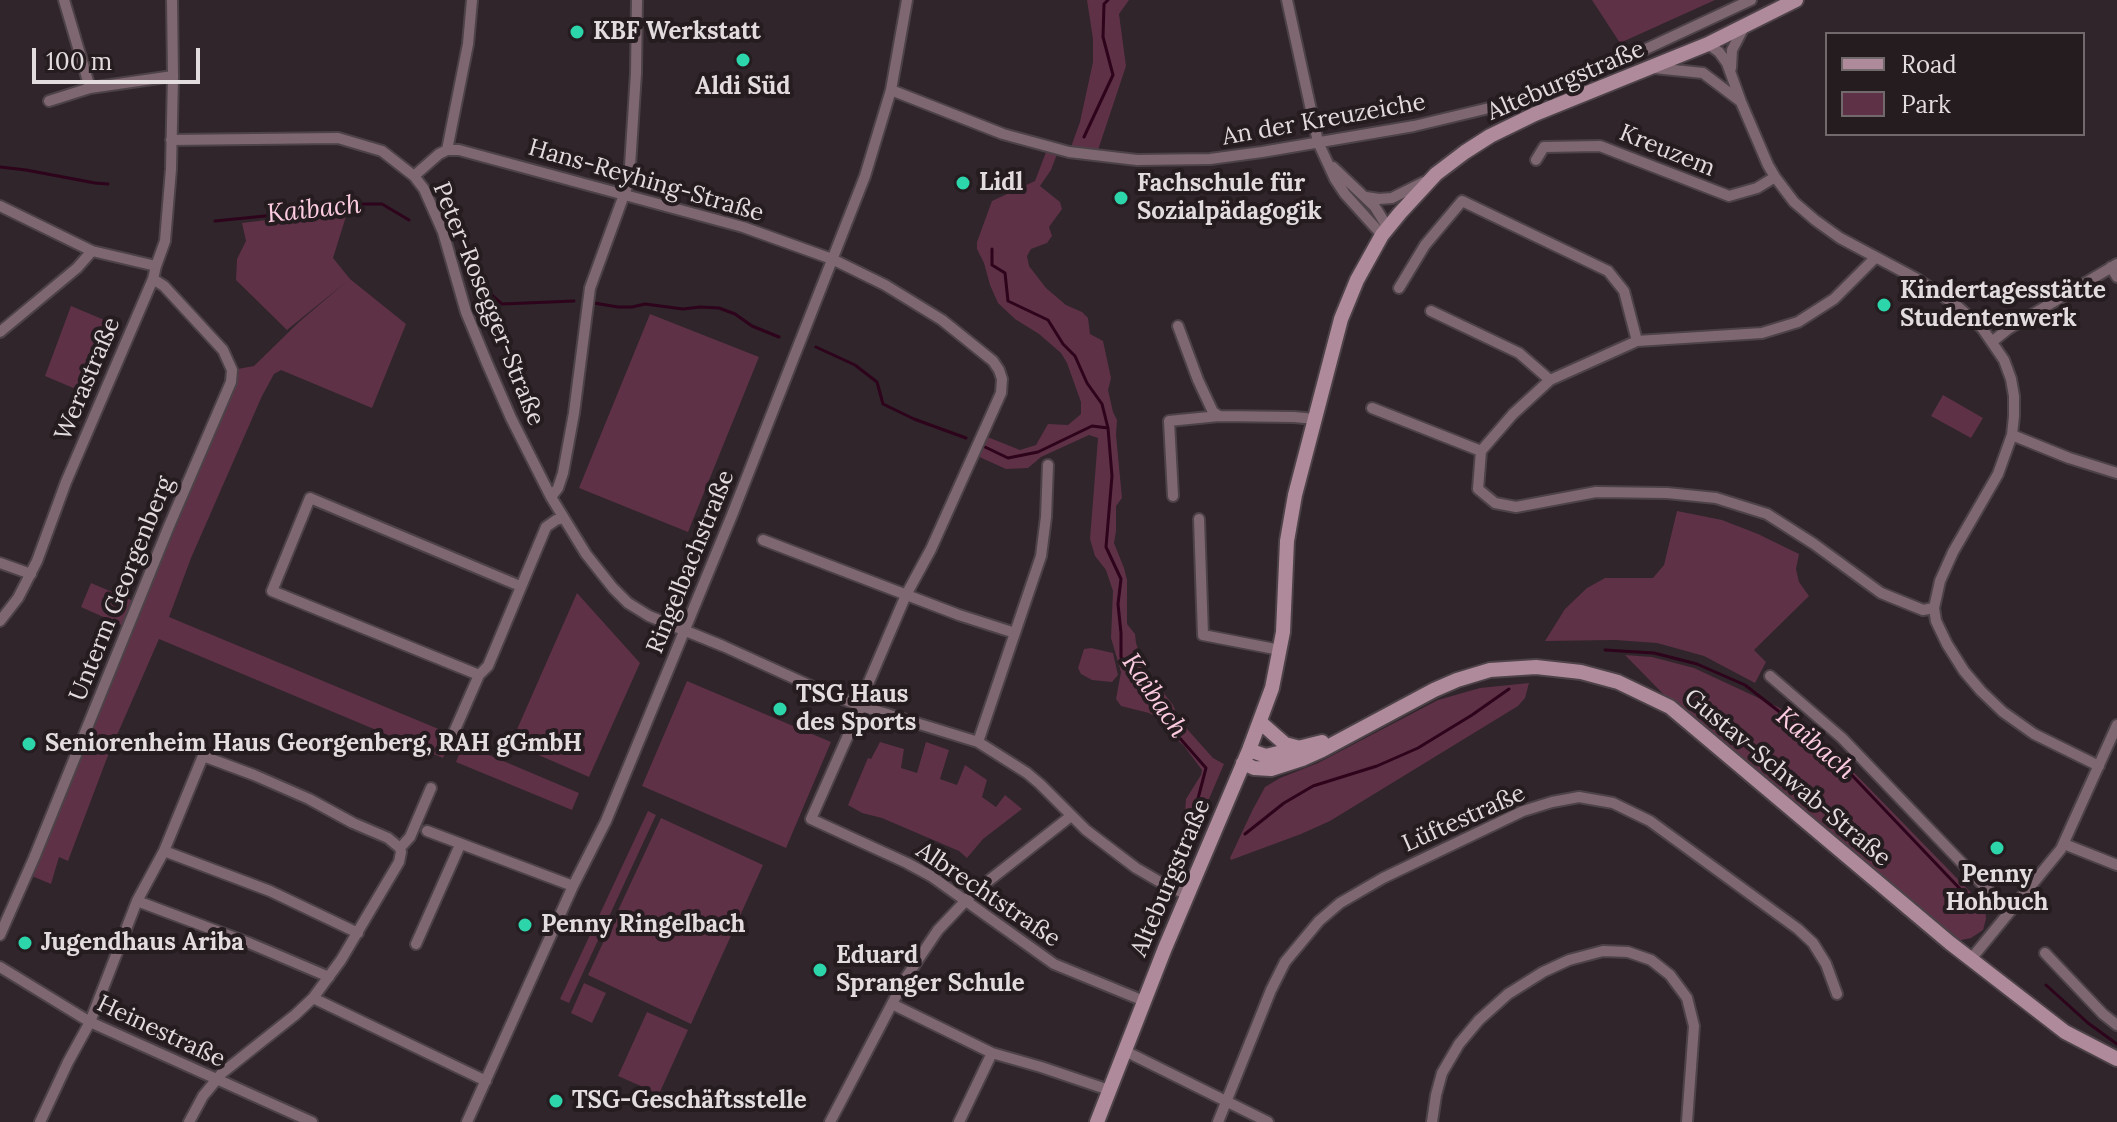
<!DOCTYPE html>
<html>
<head>
<meta charset="utf-8">
<style>
  body { margin:0 }
  #map { position:relative; width:2117px; height:1122px; overflow:hidden; background:#2f252a; font-family:Lora,serif }
  canvas { display:block }
  .legend { position:absolute; left:1825px; top:32px; width:260px; height:104px; box-sizing:border-box; background:#251c20; border:2px solid #71696c; margin:0; padding:10px 14px; list-style:none; font-size:24px; color:#e3dcdf }
  .legend li { display:flex; align-items:center; gap:16px; height:40px }
  .legend b { width:40px; border:2px solid #71696c }
  .scale { position:absolute; left:32px; top:48px; width:168px; height:36px; box-sizing:border-box; border:4px solid #e3dcdf; border-top:0; padding-left:10px; font-size:24px; line-height:28px; white-space:nowrap; color:#e3dcdf; -webkit-text-stroke:6px #251c20; paint-order:stroke }
</style>
</head>
<body>
<div id="map">
<canvas width="2117" height="1122"></canvas>
<ul class="legend">
<li><b style="height:10px;background:#af8a9a"></b>Road</li>
<li><b style="height:22px;background:#5e3146"></b>Park</li>
</ul>
<div class="scale">100 m</div>
</div>
<script>
const context = document.querySelector('canvas').getContext('2d');
context.lineJoin = 'round';
function fillPath(path, color) {
  context.fillStyle = color;
  context.fill(path, 'evenodd');
}
function poly(rows) {
  const path = new Path2D();
  for (const r of rows) {
    path.moveTo(r[0], r[1]);
    for (let i = 2; i < r.length; i += 2) path.lineTo(r[i], r[i + 1]);
  }
  return path;
}
function stroke(path, color, width, dash) {
  context.strokeStyle = color;
  context.lineWidth = width;
  context.lineCap = dash ? 'butt' : 'round';
  context.setLineDash(dash || []);
  context.stroke(path);
}
function label(font, color, halo, rows, align = 'center') {
  context.font = font + ' Lora,serif';
  context.lineWidth = 8;
  context.setLineDash([]);
  context.textBaseline = 'middle';
  context.strokeStyle = halo;
  context.fillStyle = color;
  for (const [text, x, y, turn = 0] of rows) {
    context.save();
    context.translate(x, y);
    context.rotate((+turn || 0) * Math.PI / 180);
    context.textAlign = isNaN(turn) ? turn : align;
    if (halo) context.strokeText(text, 0, 0);
    context.fillText(text, 0, 0);
    context.restore();
  }
}
const green = poly([
  [1087,0,1129,0,1119,14,1126,66,1097,153,1071,147,1080,122,1093,62,1093,39],
  [1592,0,1715,0,1620,43],
  [1048,147,1059,149,1051,170,1040,186,1060,202,1062,209,1049,227,1052,236,1047,243,1031,249,1027,256,1029,266,1046,288,1066,305,1082,312,1088,318,1090,334,1103,341,1111,378,1108,390,1113,412,1117,420,1116,435,1122,498,1116,506,1116,531,1114,543,1124,568,1127,580,1127,624,1135,634,1136,643,1145,669,1173,705,1179,720,1213,758,1224,764,1197,827,1194,826,1185,813,1186,799,1201,775,1202,770,1184,746,1167,730,1158,718,1149,713,1121,706,1116,699,1121,672,1111,638,1113,591,1106,570,1095,556,1090,539,1098,438,1089,435,1041,457,1028,468,1006,469,975,455,985,436,1020,450,1036,445,1048,424,1068,425,1081,414,1081,402,1067,363,1061,353,1039,334,1015,319,998,303,990,285,984,263,977,249,977,242,992,201,1035,181],
  [348,210,333,258,350,279,406,324,372,408,281,370,274,374,262,396,191,558,169,617,453,735,443,758,159,639,107,758,68,861,59,857,51,884,27,874,128,628,81,607,91,583,138,603,232,370,254,366,299,322,346,282,287,330,236,280,237,259,246,241,242,223],
  [71,306,114,324,85,393,45,376],
  [650,314,759,357,688,532,579,488],
  [1943,395,1983,418,1971,438,1931,416],
  [1677,511,1722,520,1758,534,1799,554,1796,569,1799,582,1809,596,1754,650,1766,662,1755,683,1704,656,1657,643,1615,640,1545,641,1565,609,1587,588,1605,578,1653,578,1664,565],
  [577,593,640,663,589,777,511,743],
  [1091,648,1113,653,1118,675,1112,682,1092,680,1081,674,1078,668,1084,649],
  [1625,655,1652,657,1694,668,1778,707,1796,718,1832,750,1985,907,1986,919,1983,930,1971,938,1957,941,1672,703],
  [687,681,831,742,786,848,642,786],
  [1529,683,1525,698,1518,706,1330,821,1301,834,1231,860,1230,858,1252,811,1265,787,1280,778,1318,763,1438,700,1480,688],
  [880,742,904,749,901,768,917,773,926,742,949,750,940,779,957,785,965,765,987,780,982,797,996,807,1005,795,1022,809,983,839,967,858,959,851,882,818,862,813,848,805,868,758,871,759],
  [463,744,579,793,572,810,456,762],
  [648,811,656,815,569,1003,560,999],
  [661,818,763,865,691,1024,588,975],
  [584,983,606,993,592,1023,571,1013],
  [647,1012,688,1030,659,1094,618,1076]
]);
const stream = poly([
  [1084,137,1113,75,1103,37,1104,4,1108,0],
  [0,167,26,170,95,183,108,184],
  [215,221,335,209,348,204,382,204,409,220],
  [992,249,992,265,1005,273,1008,301,1048,320,1063,344,1075,356,1087,383,1102,404,1108,428,1112,476,1106,547,1121,579,1118,604,1121,633,1121,657,1170,727,1206,768,1195,810,1195,817],
  [484,288,502,304,574,301],
  [594,303,618,307,632,307,645,304,683,309,700,307,719,308,735,314,752,326,779,337],
  [816,347,855,365,877,382,883,404,914,419,966,438],
  [985,447,1008,458,1038,452,1092,426,1108,428],
  [1605,650,1654,653,1697,664,1745,685,1826,748,1982,912],
  [1245,834,1284,803,1313,786,1377,766,1418,748,1472,715,1509,689],
  [2046,985,2088,1023,2117,1044]
]);
const street = poly([
  [64,0,90,88,173,76],
  [1287,0,1318,142,1335,179,1345,194,1382,235],
  [1708,44,1719,52,1727,63,1741,102,1768,165,1775,177,1794,202,1815,220,1840,238,1917,279,1956,305,1982,328,2004,360,2011,379,2014,396,2014,416,2012,435,1998,474,1953,552,1940,581,1934,608,1936,621,1947,644,1964,671,1981,691,2003,712,2034,734,2099,766],
  [1654,68,1703,73,1740,101],
  [1731,68,1732,50,1744,27],
  [891,90,1003,134,1069,152,1137,160,1210,159,1262,152,1414,126,1506,104,1555,88,1616,63,1751,0],
  [49,101,90,88],
  [171,140,338,138,382,151,414,176,424,189,443,232,466,312,487,363,511,418,551,497,586,554,613,588,628,603,649,616,723,646,822,691,861,706,978,742,1027,773,1040,784,1086,830,1136,868,1167,886,1187,894],
  [447,150,468,44,472,0],
  [1536,160,1544,147,1600,146,1729,196,1757,188,1775,177],
  [1333,167,1375,207,1388,228],
  [414,176,439,154,447,150,459,150,743,227,832,259,885,285,942,320,993,361,999,370,1002,379,1001,393,931,549,906,595,859,705],
  [1366,197,1379,199,1392,198,1424,182],
  [0,206,92,251,156,266],
  [1875,258,1834,299,1798,322,1762,333,1637,341,1550,380,1513,414,1481,451,1478,489,1495,503,1516,507,1596,492,1667,493,1716,498,1767,514,1814,544,1881,593,1923,610,1934,608],
  [2111,267,2117,277],
  [1399,288,1425,245,1462,201,1608,271,1624,291,1637,341],
  [1431,311,1519,353,1550,380],
  [1178,326,1198,380,1213,412,1219,416],
  [0,332,77,268,92,251],
  [1993,341,2008,329,2117,264],
  [1372,408,1481,451],
  [2012,435,2069,458,2117,473],
  [1173,496,1169,421,1219,416,1294,417,1315,419],
  [551,497,558,488,563,473,574,413,590,288,629,181,636,73,637,0],
  [1199,519,1203,635,1280,650],
  [763,540,959,615,1015,633],
  [0,563,31,574],
  [0,621,18,598,37,561,66,482,153,279,156,266,165,241,171,169,173,76,172,0],
  [479,675,272,591,310,498,520,586],
  [1770,676,1842,738,2009,912],
  [861,706,811,819,907,863,931,876,1054,964,1144,1001],
  [454,732,479,675,488,666,546,527,556,520,563,518],
  [978,742,1041,556,1046,517,1048,465],
  [427,831,573,886],
  [2064,844,2117,865],
  [164,851,270,891,358,933],
  [137,901,249,943,329,977],
  [0,935,34,858,169,526,231,382,232,370,223,350,164,286,153,279],
  [416,944,460,845],
  [2045,953,2103,1014,2117,1025],
  [1971,959,2061,849,2117,725],
  [0,967,90,1022,312,1122],
  [313,998,486,1081],
  [892,1004,992,1053,1041,1067,1109,1090],
  [1125,1051,1268,1122],
  [40,1122,68,1062,90,1022,137,901,164,851,203,756,254,775,309,799,353,823,388,838,400,848],
  [189,1122,203,1096,222,1073,295,1015,313,998,341,960,399,862,401,852,400,848,410,837,431,788],
  [467,1122,573,886,606,821,732,515,865,176,891,90,907,0],
  [830,1122,905,979,938,930,973,893,1071,816],
  [959,1122,992,1053],
  [1218,1122,1271,990,1285,962,1319,921,1340,903,1383,878,1523,811,1552,802,1579,797,1613,803,1650,821,1798,929,1813,943,1826,964,1837,994],
  [1432,1122,1436,1095,1442,1073,1459,1044,1479,1020,1508,994,1543,972,1569,960,1603,951,1628,952,1651,960,1670,975,1687,998,1694,1026,1687,1122]
]);
const secondary = poly([
  [1260,722,1285,744,1300,748],
  [1249,750,1266,756,1322,742],
  [1243,763,1254,768,1271,769,1302,759,1322,750,1434,690,1457,680,1490,670,1536,667,1581,672,1618,682,1670,707,1950,943,2065,1032,2117,1059],
  [1097,1122,1165,948,1249,750,1272,688,1283,632,1287,541,1295,495,1341,319,1357,280,1382,235,1400,213,1436,174,1465,152,1490,136,1535,114,1708,44,1796,0]
]);
const markers = [
  [577,32,8,"#2dd5ab"],
  [743,60,8,"#2dd5ab"],
  [963,183,8,"#2dd5ab"],
  [1121,198,8,"#2dd5ab"],
  [1884,305,8,"#2dd5ab"],
  [780,709,8,"#2dd5ab"],
  [29,744,8,"#2dd5ab"],
  [1997,848,8,"#2dd5ab"],
  [525,925,8,"#2dd5ab"],
  [25,943,8,"#2dd5ab"],
  [820,970,8,"#2dd5ab"],
  [556,1101,8,"#2dd5ab"]
];
const poiNames = [
  ["KBF Werkstatt",593,32],
  ["Aldi Süd",743,87,"center"],
  ["Lidl",979,183],
  ["Fachschule für",1137,184],
  ["Sozialpädagogik",1137,212],
  ["Kindertagesstätte",1900,291],
  ["Studentenwerk",1900,319],
  ["TSG Haus",796,695],
  ["des Sports",796,723],
  ["Seniorenheim Haus Georgenberg, RAH gGmbH",45,744],
  ["Penny",1997,875,"center"],
  ["Hohbuch",1997,903,"center"],
  ["Penny Ringelbach",541,925],
  ["Jugendhaus Ariba",41,943],
  ["Eduard",836,956],
  ["Spranger Schule",836,984],
  ["TSG-Geschäftsstelle",572,1101]
];
const streetNames = [
  ["Alteburgstraße",1566,81,-23],
  ["An der Kreuzeiche",1324,120,-10],
  ["Kreuzem",1667,151,22],
  ["Hans-Reyhing-Straße",646,181,16],
  ["Peter-Rosegger-Straße",488,304,68],
  ["Werastraße",88,379,-67],
  ["Ringelbachstraße",691,562,-68],
  ["Unterm Georgenberg",122,589,-68],
  ["Gustav-Schwab-Straße",1787,778,40],
  ["Lüftestraße",1464,819,-24],
  ["Alteburgstraße",1171,878,-67],
  ["Albrechtstraße",988,895,34],
  ["Heinestraße",161,1032,25]
];
const waterNames = [
  ["Kaibach",314,210,-6],
  ["Kaibach",1154,696,56],
  ["Kaibach",1815,744,41]
];
fillPath(green, '#5e3146');
stroke(stream, '#2d041b', 3);
stroke(street, '#4c4247', 14);
stroke(secondary, '#4c4247', 18);
stroke(street, '#7e6771', 10);
stroke(secondary, '#af8a9a', 14);
for (const [x, y, r, color] of markers) {
  const dot = new Path2D();
  dot.arc(x, y, r, 0, 2 * Math.PI);
  context.fillStyle = color;
  context.fill(dot);
  stroke(dot, '#251c20', 3);
}
label('bold 24px', '#e3dcdf', '#251c20', poiNames, 'left');
label('24px', '#e3dcdf', '#251c20', streetNames);
label('italic 26px', '#fdcce1', '#251c20', waterNames);
</script>
</body>
</html>
